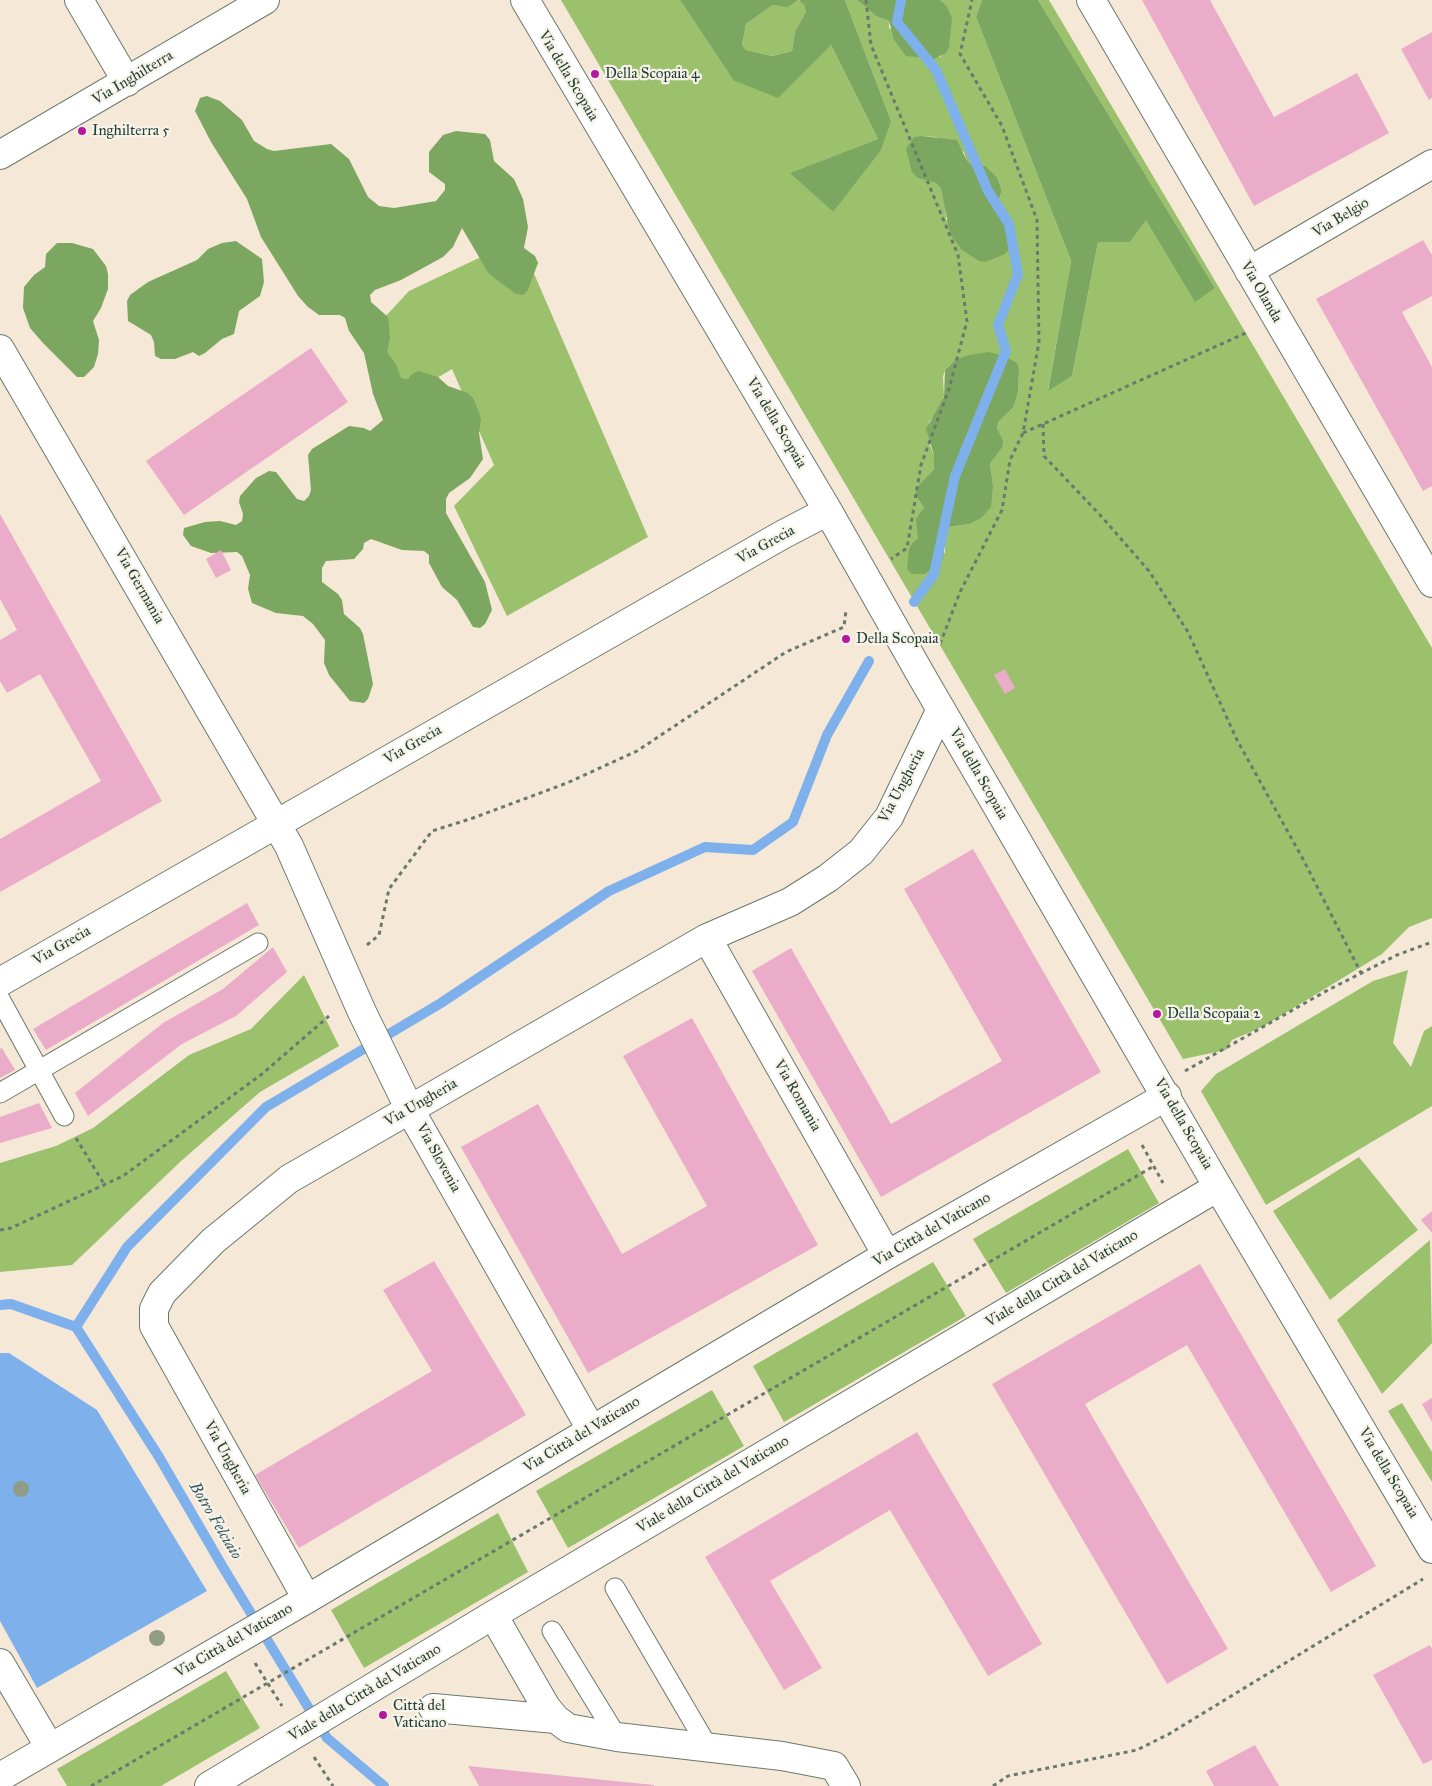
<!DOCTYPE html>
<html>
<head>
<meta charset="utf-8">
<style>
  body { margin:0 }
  canvas { display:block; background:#f6e8d6 }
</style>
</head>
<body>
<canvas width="1432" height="1786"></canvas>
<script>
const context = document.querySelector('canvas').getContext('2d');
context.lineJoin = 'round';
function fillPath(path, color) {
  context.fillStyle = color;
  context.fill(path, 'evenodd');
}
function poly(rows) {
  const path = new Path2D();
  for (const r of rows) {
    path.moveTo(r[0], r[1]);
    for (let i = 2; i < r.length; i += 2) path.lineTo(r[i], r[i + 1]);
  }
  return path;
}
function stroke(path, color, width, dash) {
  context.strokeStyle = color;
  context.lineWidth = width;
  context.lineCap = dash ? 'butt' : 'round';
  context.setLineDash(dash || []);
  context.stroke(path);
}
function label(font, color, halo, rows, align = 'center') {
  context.font = font + ' "IM FELL Great Primer",serif';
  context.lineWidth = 4.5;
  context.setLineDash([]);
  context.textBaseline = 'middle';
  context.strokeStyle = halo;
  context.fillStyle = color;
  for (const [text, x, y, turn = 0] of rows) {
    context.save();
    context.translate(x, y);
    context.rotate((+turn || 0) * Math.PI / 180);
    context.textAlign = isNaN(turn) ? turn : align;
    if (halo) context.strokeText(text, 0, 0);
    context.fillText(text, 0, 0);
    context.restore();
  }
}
const green = poly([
  [561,0,680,0,733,80,831,45,878,139,791,173,833,212,891,121,845,0,857,0,876,16,889,21,889,28,940,57,949,48,946,5,940,0,982,0,976,17,1071,261,1048,390,1072,376,1098,242,1130,242,1146,219,1195,301,1215,288,1038,0,1049,0,1432,648,1432,918,1409,927,1382,954,1264,1026,1232,1040,1226,1050,1183,1059],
  [922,136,936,137,964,152,966,159,972,165,986,166,997,177,1002,190,996,209,1001,214,946,220,945,200,941,187,936,183,917,178,912,172],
  [955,360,1019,370,1018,392,1014,407,999,421,997,428,1002,448,990,464,993,485,969,524,949,527,945,532,945,553,913,542,918,538,924,508,916,496,915,489,934,469,934,455,929,443,929,422,938,411,944,396,943,377,945,370],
  [800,0,804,5,806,12,795,31,792,51,772,56,746,50,742,45,746,24,773,5,787,6],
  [519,239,648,537,507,616,454,506,494,465,452,369,407,396,373,330,409,291],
  [1408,970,1393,1043,1411,1067,1424,1031,1432,1026,1432,1106,1266,1205,1201,1091,1216,1074,1373,981],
  [304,975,339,1046,260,1092,180,1162,72,1265,0,1272,0,1163,56,1146,93,1128,189,1055,251,1029],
  [1128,1149,1159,1203,1006,1293,973,1239],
  [1359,1157,1418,1230,1330,1300,1273,1211],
  [1430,1240,1432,1343,1382,1394,1337,1320],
  [933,1262,966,1316,784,1422,753,1366],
  [712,1390,744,1446,568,1548,536,1491],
  [1402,1403,1432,1452,1432,1482,1388,1411],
  [498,1513,528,1572,364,1668,331,1610],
  [226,1671,260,1728,161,1786,67,1786,57,1769]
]);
const forest = poly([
  [680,0,845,0,891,121,881,150,833,212,790,173,878,139,831,45,778,98,733,80],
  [799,0,804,5,806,12,795,31,792,51,772,56,746,50,742,45,746,24,773,5,787,7],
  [857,0,940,0,946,5,952,18,949,48,946,53,934,59,906,56,894,40,889,21,876,16],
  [982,0,1038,0,1215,288,1195,302,1146,220,1130,242,1098,242,1072,376,1048,391,1071,261,976,17],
  [207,96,220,101,242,120,254,141,267,149,274,151,331,144,349,159,368,197,379,206,394,208,436,201,445,190,445,184,429,172,429,152,443,135,456,131,485,134,490,140,494,161,514,179,523,199,528,227,524,248,535,256,538,263,528,290,523,295,516,294,489,274,462,228,453,247,443,257,401,280,375,290,370,295,371,302,388,317,390,338,387,352,396,364,401,378,408,379,412,374,418,371,438,377,448,386,468,393,473,398,479,412,481,420,479,433,483,459,470,478,449,493,446,499,446,513,485,582,492,610,485,624,480,628,473,627,457,600,442,587,429,563,429,555,424,551,402,550,371,539,364,543,363,549,354,559,326,561,322,568,322,582,338,594,342,600,344,614,360,628,363,634,373,684,368,699,364,703,350,701,329,675,324,663,325,640,313,624,303,616,276,613,252,603,248,589,250,575,242,556,237,552,211,553,191,546,183,535,184,528,205,522,220,521,236,525,242,521,243,514,239,502,240,496,256,478,269,471,276,472,297,499,304,501,309,496,311,490,308,455,312,449,349,426,364,428,370,431,383,420,373,394,364,353,349,331,345,318,340,315,319,315,308,307,298,296,261,237,247,199,211,142,195,111,200,98],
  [922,136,957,140,966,159,972,165,986,166,997,177,1002,190,996,209,1009,226,1009,249,1005,254,985,262,979,261,962,250,950,234,941,188,936,183,917,178,912,172,906,149,914,137],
  [236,241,262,259,264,282,260,296,239,311,234,334,222,339,205,353,199,356,193,352,175,359,161,359,155,356,154,342,151,335,128,321,127,301,130,295,148,282,197,260,208,249,222,243],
  [57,243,72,243,93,249,106,266,108,274,108,289,101,308,93,321,99,340,98,354,94,367,84,377,77,377,43,343,30,328,23,308,24,287,34,275,45,267,46,254],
  [989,352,1004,356,1017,363,1019,370,1018,392,1014,407,999,421,997,428,1003,441,1002,448,990,464,993,485,991,507,981,518,969,524,949,527,945,532,943,560,925,574,912,574,907,569,909,549,913,542,918,538,916,519,924,508,916,496,915,489,934,469,934,455,926,429,944,397,945,370,955,360,969,355]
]);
const water = poly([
  [0,1353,9,1353,97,1410,207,1591,37,1688,0,1621]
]);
const stream = poly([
  [901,0,897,22,936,70,988,191,1009,224,1018,274,998,325,1006,351,955,476,934,574,914,602],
  [0,1305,11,1304,76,1327,159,1457,224,1569,327,1738,384,1786],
  [76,1327,127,1247,266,1107,441,1003,609,891,705,847,753,850,793,822,827,735,869,661]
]);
const building = poly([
  [1142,0,1210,0,1274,117,1357,73,1389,133,1254,206],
  [1432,32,1432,98,1429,100,1401,49],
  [1423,240,1432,255,1432,296,1402,312,1432,367,1432,486,1423,491,1316,299],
  [311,348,348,402,184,515,146,461],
  [0,514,162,801,0,892,0,839,101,781,40,674,7,693,0,681,0,640,17,630,0,599],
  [221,550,231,570,216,578,206,559],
  [1005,669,1015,688,1005,694,994,675],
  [973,849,1101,1072,881,1197,752,971,791,948,891,1124,1002,1061,904,889],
  [247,903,259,925,46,1050,33,1029],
  [273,947,287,972,236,1016,182,1044,88,1116,75,1093,163,1023,223,989],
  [692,1018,818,1245,588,1373,461,1147,538,1104,622,1254,707,1206,623,1056],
  [2,1048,15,1070,0,1078,0,1049],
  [39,1103,52,1128,0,1143,0,1117],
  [1432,1211,1432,1233,1421,1220],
  [434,1261,526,1415,299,1548,255,1475,432,1371,383,1290],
  [1200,1264,1376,1566,1331,1592,1187,1345,1085,1404,1228,1649,1167,1684,992,1384],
  [1432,1398,1432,1422,1422,1404],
  [917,1432,1042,1644,988,1676,890,1510,770,1581,822,1668,784,1690,705,1557],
  [1430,1645,1432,1649,1432,1760,1423,1764,1373,1675],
  [1255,1745,1279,1786,1214,1786,1206,1771],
  [468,1766,654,1785,654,1786,479,1786]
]);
const path = poly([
  [866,0,871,45,958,255,967,321,949,389,921,465,907,548,891,559],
  [1043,424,1044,456,1101,516,1149,571,1188,632,1237,740,1304,861,1361,973],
  [1023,433,1248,332],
  [940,644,960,592,1002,510,1010,460,1023,433,1039,342,1037,220,1002,126,960,54,972,0],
  [367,945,379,935,389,889,432,831,473,818,567,783,637,751,786,652,844,627,846,610],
  [1185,1071,1328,990,1397,955,1432,942],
  [76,1138,104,1184],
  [1142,1145,1163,1183],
  [0,1230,11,1228,123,1176,262,1074,329,1016],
  [255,1663,282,1706],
  [314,1757,333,1786],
  [91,1786,1154,1166],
  [993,1786,1008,1776,1137,1750,1169,1734,1423,1579]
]);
const service = poly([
  [0,999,64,1116],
  [0,1093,258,943],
  [615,1588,708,1747],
  [552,1631,617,1737]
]);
const minor = poly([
  [79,0,127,82],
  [525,0,828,511,921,675,1218,1187,1432,1549],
  [1091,0,1432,583],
  [0,155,265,0],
  [1249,271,1432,164],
  [0,349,289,846,362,1012,410,1110,591,1429],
  [707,938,887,1255],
  [0,982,782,535,828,511],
  [307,1599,154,1326,154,1309,162,1293,213,1241,289,1179,707,938,790,902,828,878,861,852,889,817,941,709],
  [493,1615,546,1707,556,1719,568,1728,617,1737,782,1756,834,1766,846,1786],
  [0,1663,50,1748],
  [433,1708,556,1719],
  [0,1777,307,1599,887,1255,1167,1096],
  [209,1786,493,1615,1218,1187]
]);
const trees = [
  [21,1489],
  [157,1638]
];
const markers = [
  [595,74,5,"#b5179e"],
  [82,131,5,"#b5179e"],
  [846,639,5,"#b5179e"],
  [1157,1014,5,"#b5179e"],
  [383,1715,5,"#b5179e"]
];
const poiNames = [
  ["Della Scopaia 4",605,74],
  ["Inghilterra 5",92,131],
  ["Della Scopaia",856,639],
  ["Della Scopaia 2",1167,1014],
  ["Città del",393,1706],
  ["Vaticano",393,1723]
];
const streetNames = [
  ["Via della Scopaia",568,76,59],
  ["Via Inghilterra",133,78,-31],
  ["Via Belgio",1341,218,-31],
  ["Via Olanda",1261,292,60],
  ["Via della Scopaia",776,423,59],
  ["Via Grecia",766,545,-29],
  ["Via Germania",139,586,60],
  ["Via Grecia",413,745,-30],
  ["Via della Scopaia",978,774,60],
  ["Via Ungheria",902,786,-62],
  ["Via Grecia",62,946,-30],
  ["Via Romania",797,1096,60],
  ["Via Ungheria",421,1103,-30],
  ["Via della Scopaia",1183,1124,60],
  ["Via Slovenia",438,1158,61],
  ["Via Città del Vaticano",932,1230,-30],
  ["Viale della Città del Vaticano",1062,1279,-31],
  ["Via Città del Vaticano",582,1435,-31],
  ["Via Ungheria",227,1458,61],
  ["Via della Scopaia",1388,1473,59],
  ["Viale della Città del Vaticano",713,1485,-31],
  ["Via Città del Vaticano",234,1641,-30],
  ["Viale della Città del Vaticano",365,1693,-31]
];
const waterNames = [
  ["Botro Felciaio",215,1521,59]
];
fillPath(green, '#9bc16c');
fillPath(forest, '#7ca760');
fillPath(water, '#7eb1eb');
stroke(stream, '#7eb1eb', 10);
fillPath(building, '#ebacca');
stroke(service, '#6a796d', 21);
stroke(minor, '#6a796d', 30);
stroke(path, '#6a796d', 3, [4, 4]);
stroke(service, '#fff', 19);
stroke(minor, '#fff', 28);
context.fillStyle = '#919c85';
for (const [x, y] of trees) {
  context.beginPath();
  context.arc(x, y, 8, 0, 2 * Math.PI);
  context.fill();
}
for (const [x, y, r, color] of markers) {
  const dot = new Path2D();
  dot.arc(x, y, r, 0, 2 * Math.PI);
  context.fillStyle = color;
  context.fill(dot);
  stroke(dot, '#f7f3e8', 2);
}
label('15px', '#1f3d34', '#f7f3e8', poiNames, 'left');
label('15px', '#1f3d34', '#f7f3e8', streetNames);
label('italic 16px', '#375a62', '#f7f3e8', waterNames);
</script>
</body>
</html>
